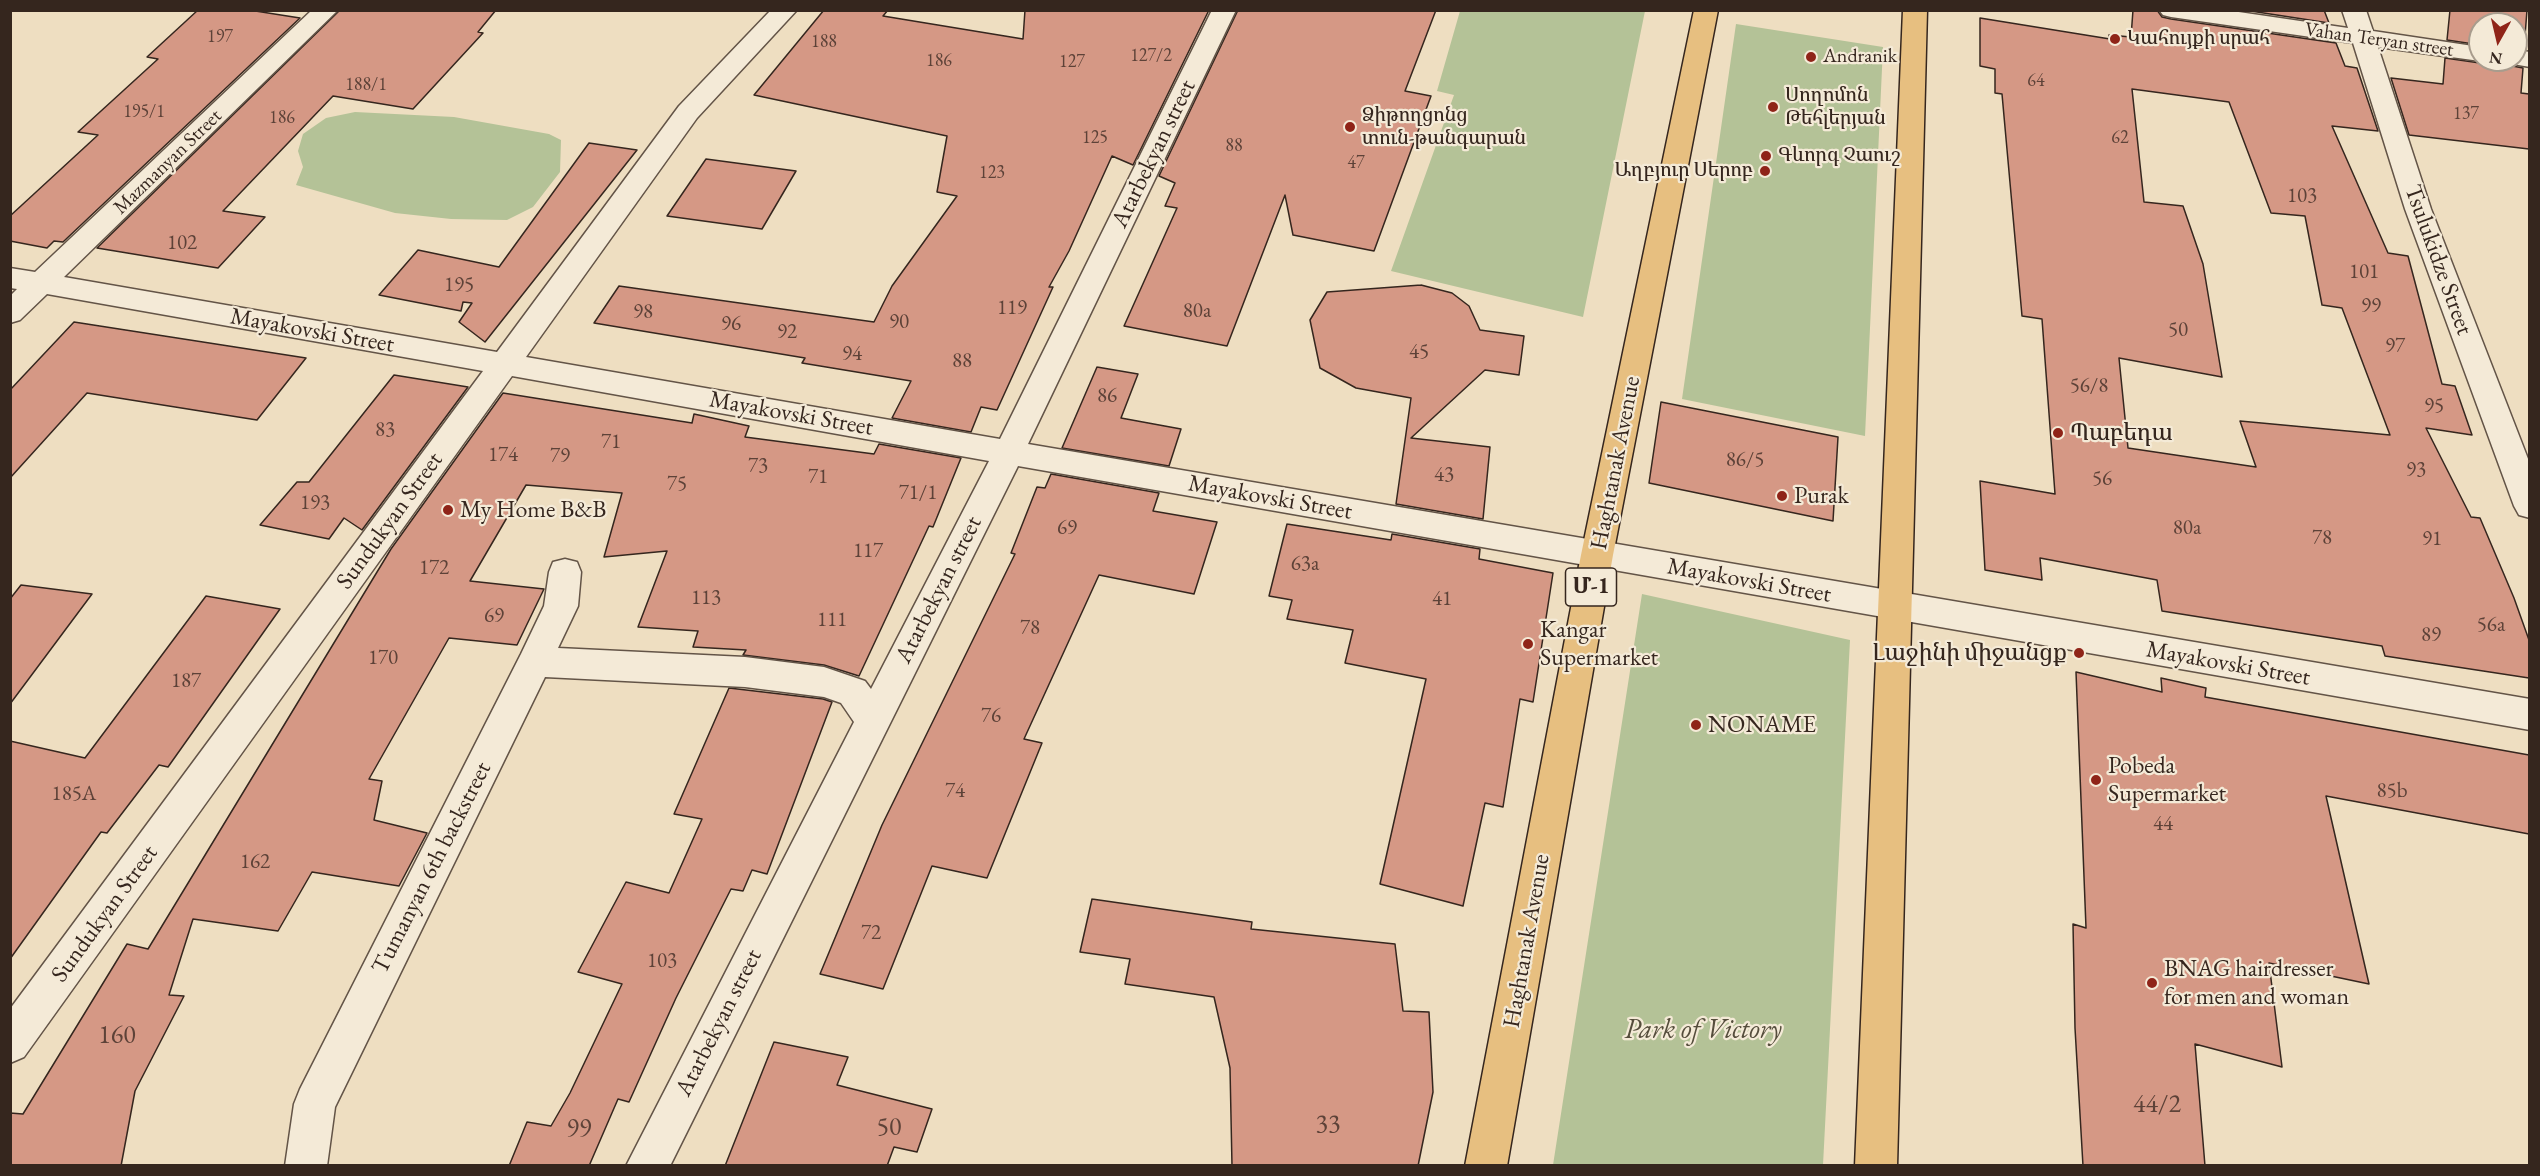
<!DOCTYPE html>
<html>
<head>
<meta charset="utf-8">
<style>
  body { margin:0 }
  #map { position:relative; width:2540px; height:1176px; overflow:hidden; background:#eedec1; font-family:"EB Garamond",serif }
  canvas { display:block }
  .frame { position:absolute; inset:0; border:12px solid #35261e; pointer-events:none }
  .north { position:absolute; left:2468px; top:12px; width:60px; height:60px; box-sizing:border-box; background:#f4ead7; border:2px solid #a89c8d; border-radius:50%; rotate:188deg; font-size:16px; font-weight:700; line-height:24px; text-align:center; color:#35261e }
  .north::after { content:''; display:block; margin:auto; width:21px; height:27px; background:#8f2418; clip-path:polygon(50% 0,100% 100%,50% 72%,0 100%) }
</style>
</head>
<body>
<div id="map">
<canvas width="2540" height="1176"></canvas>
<div class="frame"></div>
<div class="north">N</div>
</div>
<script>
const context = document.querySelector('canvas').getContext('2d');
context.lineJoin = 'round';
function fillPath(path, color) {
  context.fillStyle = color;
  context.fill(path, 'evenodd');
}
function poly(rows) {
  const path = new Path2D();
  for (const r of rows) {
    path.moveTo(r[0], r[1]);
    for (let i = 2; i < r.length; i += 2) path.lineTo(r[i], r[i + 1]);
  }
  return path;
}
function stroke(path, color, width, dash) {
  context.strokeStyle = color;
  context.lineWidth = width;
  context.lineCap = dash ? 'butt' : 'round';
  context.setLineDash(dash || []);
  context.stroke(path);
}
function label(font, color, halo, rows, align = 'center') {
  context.font = font + ' "EB Garamond","Noto Serif Armenian",serif';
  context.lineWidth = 4.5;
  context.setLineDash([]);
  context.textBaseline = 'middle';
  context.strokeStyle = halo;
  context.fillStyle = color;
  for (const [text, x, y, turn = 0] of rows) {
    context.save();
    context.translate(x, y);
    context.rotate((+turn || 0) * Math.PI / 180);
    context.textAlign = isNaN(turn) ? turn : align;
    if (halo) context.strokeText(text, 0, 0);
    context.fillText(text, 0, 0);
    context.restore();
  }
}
const green = poly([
  [1460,11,1645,11,1583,317,1391,271,1454,95,1437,91],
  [1736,24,1883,47,1865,436,1682,399],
  [355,112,454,117,549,134,561,140,560,172,533,207,507,220,451,219,395,213,296,185,303,167,298,151,303,134,326,118],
  [1642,594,1850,640,1823,1165,1553,1165]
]);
const building = poly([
  [198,10,249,10,300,18,63,242,54,241,47,248,10,241,10,216,98,135,78,132,158,59,147,57,198,10],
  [340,10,496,10,478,32,483,33,413,109,333,96,223,211,265,217,218,268,97,248,340,10],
  [824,10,888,10,883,16,1023,39,1025,10,1209,10,1133,165,1112,156,1069,251,1049,287,1053,287,997,410,981,407,971,432,892,418,911,381,802,363,805,358,594,323,619,286,874,322,892,286,957,196,937,192,947,136,754,95,824,10],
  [1238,10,1436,10,1405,91,1431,96,1374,251,1293,235,1285,195,1227,346,1124,326,1177,208,1165,206,1175,183,1159,176,1238,10],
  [2133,10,2157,10,2162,17,2171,19,2336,43,2345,66,2357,68,2378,131,2332,126,2388,253,2408,256,2442,384,2455,386,2472,435,2426,428,2471,517,2480,518,2514,598,2529,640,2529,678,2385,656,2382,646,2162,611,2157,580,2040,558,2042,580,1985,570,1980,481,2055,494,2042,319,2022,316,2002,94,1995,93,1995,69,1980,66,1980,18,2110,39,2109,35,2131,37,2133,10],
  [2132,89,2229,102,2271,213,2305,216,2322,305,2342,308,2390,435,2240,421,2256,467,2128,448,2119,358,2222,377,2203,264,2183,206,2144,202,2132,89],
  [2244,10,2324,10,2329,23,2244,10],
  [2450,10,2527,10,2524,49,2516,48,2516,24,2480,24,2480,45,2447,40,2450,10],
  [2445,58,2480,63,2488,60,2503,60,2507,65,2523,68,2521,93,2529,94,2529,149,2409,135,2391,78,2443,84,2445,58],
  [589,143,637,150,485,342,459,322,472,303,463,302,461,311,379,295,418,250,499,267,589,143],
  [706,159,796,171,762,229,667,216,706,159],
  [1421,285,1452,293,1469,306,1480,330,1524,336,1519,375,1485,370,1411,438,1490,447,1483,519,1396,504,1411,398,1356,388,1320,368,1310,320,1327,292,1421,285],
  [74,322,306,358,257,420,87,393,10,478,10,390,74,322],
  [1097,367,1138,374,1121,418,1181,429,1169,466,1062,448,1097,367],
  [394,375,468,387,362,530,344,518,329,539,260,525,297,482,309,482,394,375],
  [503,393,692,423,694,414,749,426,745,437,874,454,879,444,961,458,933,527,929,526,859,676,824,665,743,655,746,650,693,647,698,631,638,627,667,551,604,557,622,493,526,485,470,581,544,589,517,645,449,638,369,779,382,781,374,820,427,833,399,886,312,872,278,931,193,919,169,995,184,996,135,1091,121,1166,10,1166,10,1113,23,1114,127,944,148,949,391,549,503,393],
  [1661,402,1838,437,1833,521,1649,483,1661,402],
  [1051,474,1159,493,1153,511,1217,522,1194,594,1099,575,1024,739,1042,743,987,878,932,866,883,989,820,974,882,825,1015,554,1011,553,1037,487,1045,488,1051,474],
  [1287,524,1391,540,1392,534,1480,549,1479,559,1553,573,1533,702,1520,699,1503,807,1485,803,1463,906,1380,884,1426,679,1345,663,1353,630,1287,619,1292,600,1269,596,1287,524],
  [21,585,92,594,10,704,10,599,21,585],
  [206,596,280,609,168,767,159,765,107,833,101,832,10,959,10,741,85,758,206,596],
  [2076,672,2162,692,2161,678,2206,688,2205,697,2529,755,2529,834,2326,796,2369,984,2269,963,2282,1067,2195,1044,2205,1166,2083,1166,2075,1028,2073,924,2086,928,2076,672],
  [729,688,823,699,832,702,767,874,752,870,743,891,731,889,676,998,629,1102,618,1099,589,1166,509,1166,527,1122,551,1126,570,1093,622,984,578,972,626,882,669,893,702,819,674,814,729,688],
  [1092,899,1252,922,1251,929,1395,944,1403,1011,1429,1012,1433,1092,1418,1166,1232,1166,1230,1068,1214,997,1125,984,1130,959,1080,952,1092,899],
  [774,1042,848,1057,837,1085,932,1109,917,1152,894,1147,887,1166,725,1166,774,1042]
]);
const minor = poly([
  [312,10,338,10,64,277,497,352,679,106,771,10,797,10,697,118,526,357,1000,439,1212,10,1236,10,1028,444,2530,699,2530,730,1018,466,670,1166,626,1166,854,722,841,703,824,697,745,687,545,677,335,1107,327,1166,285,1166,294,1104,300,1089,521,654,544,606,549,572,553,562,565,559,577,562,581,572,578,606,558,648,745,657,824,667,865,681,871,689,989,461,512,376,24,1057,10,1063,10,1009,483,371,47,294,20,320,10,323,10,296,17,289,10,288,10,268,35,272,312,10],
  [2159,10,2225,10,2348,28,2342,10,2366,10,2373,31,2480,47,2480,60,2486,60,2480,61,2378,47,2431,209,2530,464,2530,518,2519,515,2514,506,2405,209,2353,43,2171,17,2163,15,2159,10],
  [2516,50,2530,52,2530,67,2507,63,2505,60,2516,60,2516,50]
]);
const highway = poly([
  [1694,10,1718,10,1613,555,1507,1166,1465,1166,1581,555,1694,10],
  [1903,10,1927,10,1897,1166,1855,1166,1903,10]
]);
const markers = [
  [2115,39,6,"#8f2418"],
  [1811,57,6,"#8f2418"],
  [1773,107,6,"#8f2418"],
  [1350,127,6,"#8f2418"],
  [1766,156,6,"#8f2418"],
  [1765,171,6,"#8f2418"],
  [2058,433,6,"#8f2418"],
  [1782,496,6,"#8f2418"],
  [448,510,6,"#8f2418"],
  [1528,644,6,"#8f2418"],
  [2079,653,6,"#8f2418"],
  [1696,725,6,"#8f2418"],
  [2096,780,6,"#8f2418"],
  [2152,983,6,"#8f2418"]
];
const farNumbernames = [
  ["197",220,37],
  ["188",824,42],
  ["127/2",1151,56],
  ["186",939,61],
  ["127",1072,62],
  ["64",2036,81],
  ["188/1",366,85],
  ["195/1",144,112],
  ["137",2466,114],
  ["186",282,118],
  ["125",1095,138],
  ["62",2120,138],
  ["88",1234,146],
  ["47",1356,163],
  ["123",992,173]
];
const farPoinames = [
  ["Կահույքի սրահ",2127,39],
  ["Andranik",1823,57],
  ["Սողոմոն",1785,96],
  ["Թեհլերյան",1785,119],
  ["Ձիթողցոնց",1362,116],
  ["տուն-թանգարան",1362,139],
  ["Գևորգ Չաուշ",1778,156],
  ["Աղբյուր Սերոբ",1753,171,"right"]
];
const farStreetnames = [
  ["Vahan Teryan street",2379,40,8],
  ["Mazmanyan Street",168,162,-44]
];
const numberNames = [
  ["103",2302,196],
  ["102",182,243],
  ["101",2364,272],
  ["195",459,285],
  ["99",2371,306],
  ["119",1012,308],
  ["80a",1197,311],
  ["98",643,312],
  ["90",899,322],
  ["96",731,324],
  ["50",2178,330],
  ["92",787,332],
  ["97",2395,346],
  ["45",1419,352],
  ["94",852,354],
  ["88",962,361],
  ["56/8",2089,386],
  ["86",1107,396],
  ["95",2434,406],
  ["83",385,430],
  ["71",611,442],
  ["174",503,455],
  ["79",560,456],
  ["86/5",1745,460],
  ["73",758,466],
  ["93",2416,470],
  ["43",1444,475],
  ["71",818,477],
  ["56",2102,479],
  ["75",677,484],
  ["71/1",918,493],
  ["193",315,503],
  ["69",1067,528],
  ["80a",2187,528],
  ["78",2322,538],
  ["91",2432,539],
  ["117",868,551],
  ["63a",1305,564],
  ["172",434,568],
  ["113",706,598],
  ["41",1442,599],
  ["69",494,616],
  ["111",832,620],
  ["56а",2491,625],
  ["78",1030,628],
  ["89",2431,635],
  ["170",383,658],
  ["187",186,681],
  ["76",991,716],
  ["74",955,791],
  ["85b",2392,791],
  ["185A",74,794],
  ["44",2163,824],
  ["162",255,862],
  ["72",871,933],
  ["103",662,961]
];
const shields = [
  [1591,587,51]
];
const shieldNames = [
  ["Մ-1",1591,587]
];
const streetNames = [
  ["Atarbekyan street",1154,154,-64],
  ["Tsulukidze Street",2438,260,70],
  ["Mayakovski Street",312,331,10],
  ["Mayakovski Street",791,414,10],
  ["Haghtanak Avenue",1616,463,-79],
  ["Mayakovski Street",1270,498,10],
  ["Sundukyan Street",390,521,-54],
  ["Mayakovski Street",1749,581,10],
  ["Atarbekyan street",939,590,-63],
  ["Mayakovski Street",2228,664,10],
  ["Tumanyan 6th backstreet",432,868,-63],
  ["Sundukyan Street",105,914,-54],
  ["Haghtanak Avenue",1527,941,-80],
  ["Atarbekyan street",719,1023,-63]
];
const poiNames = [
  ["Պաբեդա",2070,433],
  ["Purak",1794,496],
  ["My Home B&B",460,510],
  ["Kangar",1540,630],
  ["Supermarket",1540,658],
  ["Լաջինի միջանցք",2067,653,"right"],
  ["NONAME",1708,725],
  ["Pobeda",2108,766],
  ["Supermarket",2108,794],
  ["BNAG hairdresser",2164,969],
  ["for men and woman",2164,997]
];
const nearNumbernames = [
  ["160",117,1036],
  ["44/2",2157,1105],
  ["33",1328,1125],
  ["50",889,1128],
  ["99",579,1130]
];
const nearParknames = [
  ["Park of Victory",1703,1030]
];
fillPath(green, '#b4c297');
fillPath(building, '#d59885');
stroke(building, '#35261e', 1.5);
stroke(minor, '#635447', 3);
stroke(highway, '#35261e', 3);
fillPath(minor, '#f4ead7');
fillPath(highway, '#e7bf80');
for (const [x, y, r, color] of markers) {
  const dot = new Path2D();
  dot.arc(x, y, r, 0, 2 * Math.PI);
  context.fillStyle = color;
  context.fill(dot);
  stroke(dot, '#f4ead7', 2);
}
label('18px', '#5d4238', null, farNumbernames);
label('20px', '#35261e', '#f4ead7', farPoinames, 'left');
label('20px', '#35261e', '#f4ead7', farStreetnames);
label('21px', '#5d4238', null, numberNames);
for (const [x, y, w] of shields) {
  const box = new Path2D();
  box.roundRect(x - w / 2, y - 19, w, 38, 4.5);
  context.fillStyle = '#f4ead7';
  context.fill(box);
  stroke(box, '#35261e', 1.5);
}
label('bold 22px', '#35261e', null, shieldNames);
label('24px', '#35261e', '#f4ead7', streetNames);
label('24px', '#35261e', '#f4ead7', poiNames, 'left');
label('26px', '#5d4238', null, nearNumbernames);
label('italic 28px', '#554d3c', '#f4ead7', nearParknames);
</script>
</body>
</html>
